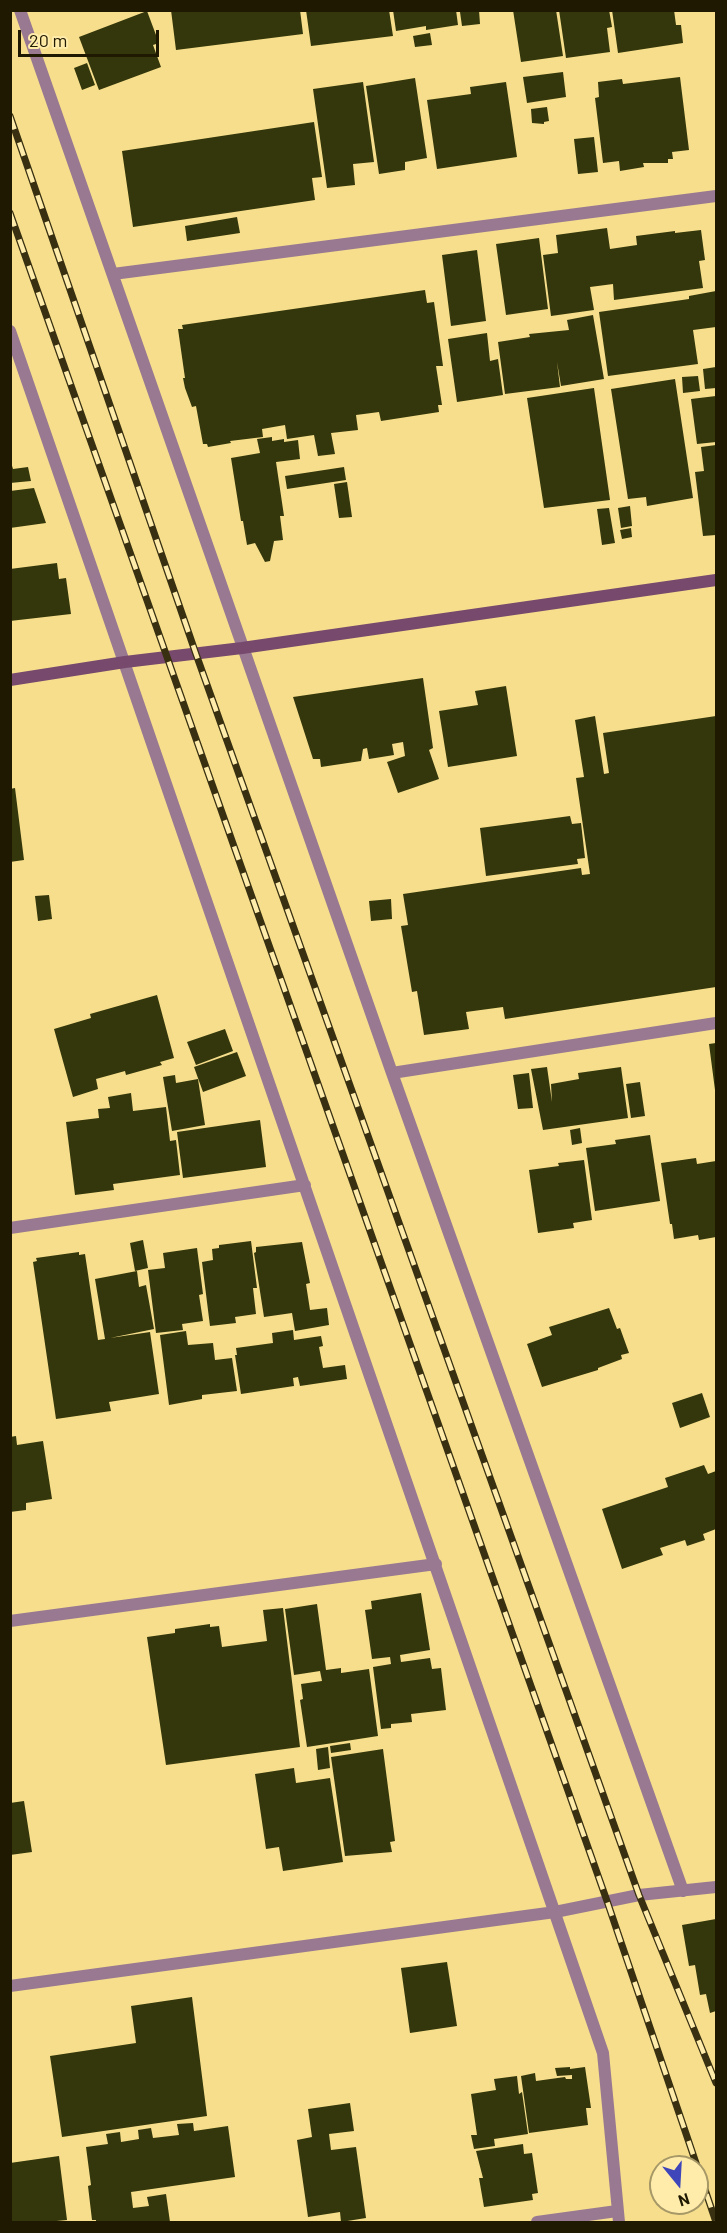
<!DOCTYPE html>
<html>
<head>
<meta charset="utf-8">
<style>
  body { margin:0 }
  #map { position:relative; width:727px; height:2233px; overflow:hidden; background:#f6de8c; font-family:Barlow,sans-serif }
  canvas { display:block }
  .frame { position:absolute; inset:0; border:12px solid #201901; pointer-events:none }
  .north { position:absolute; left:649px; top:2155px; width:60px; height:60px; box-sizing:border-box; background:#ffecab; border:2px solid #a69867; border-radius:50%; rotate:162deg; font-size:16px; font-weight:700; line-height:24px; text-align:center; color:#201901 }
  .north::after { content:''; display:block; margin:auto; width:21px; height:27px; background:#3e46ba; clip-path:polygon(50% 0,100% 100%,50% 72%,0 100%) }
  .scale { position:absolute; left:18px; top:30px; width:141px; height:27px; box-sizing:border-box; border:3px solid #201901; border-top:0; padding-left:8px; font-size:18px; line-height:21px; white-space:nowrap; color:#201901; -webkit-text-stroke:4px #ffecab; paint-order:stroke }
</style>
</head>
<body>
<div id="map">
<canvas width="727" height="2233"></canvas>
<div class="frame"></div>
<div class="north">N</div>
<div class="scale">20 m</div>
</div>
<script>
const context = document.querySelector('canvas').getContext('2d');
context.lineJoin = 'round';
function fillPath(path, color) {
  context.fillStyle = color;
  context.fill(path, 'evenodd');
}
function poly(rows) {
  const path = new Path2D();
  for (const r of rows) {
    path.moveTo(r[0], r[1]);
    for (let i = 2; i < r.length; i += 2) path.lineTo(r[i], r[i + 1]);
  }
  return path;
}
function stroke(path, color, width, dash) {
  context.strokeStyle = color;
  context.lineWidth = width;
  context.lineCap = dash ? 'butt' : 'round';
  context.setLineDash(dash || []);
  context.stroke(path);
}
const building = poly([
  [171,10,300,10,303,34,176,50],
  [306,10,389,10,393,36,311,46],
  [393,10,456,10,458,25,426,30,426,26,396,31],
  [475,10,479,10,480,24,462,26,460,12],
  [513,10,556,10,563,56,521,62],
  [559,10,609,10,612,27,607,28,610,52,566,58],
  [612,10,674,10,676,25,681,25,683,43,618,53],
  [147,11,159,43,153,45,161,67,99,90,79,37],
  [430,33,432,45,415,47,413,36],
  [87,63,95,85,82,90,74,68],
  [563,72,566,97,527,103,523,77],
  [680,77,689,150,672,152,673,159,668,159,668,163,643,163,644,167,620,171,619,161,603,163,595,98,599,97,598,82,622,79,623,84],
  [415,78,427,158,405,162,405,170,379,174,366,86],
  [363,82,374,162,353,164,355,185,327,188,313,89],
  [506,82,517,157,437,169,427,100,471,94,470,87],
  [547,107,549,121,544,122,544,124,532,123,531,109],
  [314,122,322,177,312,178,315,200,133,227,122,151],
  [594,137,598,172,578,174,574,139],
  [237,217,240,233,187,241,185,226],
  [607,228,610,249,637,245,636,236,675,231,675,233,701,230,705,260,699,261,703,288,614,300,613,284,590,287,594,310,551,316,543,255,558,253,556,235],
  [539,238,548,309,506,315,496,244],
  [477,250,486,321,451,326,442,255],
  [425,290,427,303,434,302,443,366,436,366,442,405,438,405,439,412,381,421,379,412,356,415,358,430,331,433,335,454,318,456,314,435,287,439,285,425,262,429,263,437,230,441,231,443,208,447,207,444,203,444,196,406,192,407,185,388,183,378,185,378,178,329,183,329,182,325],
  [716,291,716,327,693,330,698,364,608,376,599,312,689,299,689,296],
  [593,315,604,379,561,386,557,362,560,387,505,394,498,342,530,337,529,334,569,330,567,320],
  [487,333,490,361,498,359,503,395,457,402,448,339],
  [716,367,716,388,705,389,703,369],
  [698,376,700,391,683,393,682,377],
  [675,379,693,498,647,506,646,497,628,499,611,389],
  [594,388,610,500,544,508,527,398],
  [716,396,716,442,697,444,691,399],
  [272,437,272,441,284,439,284,442,298,440,300,459,276,462,284,516,280,516,283,540,274,541,270,561,265,562,255,543,247,545,243,521,241,521,231,458,260,453,257,439],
  [716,445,716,535,703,536,695,472,704,471,701,447],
  [10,459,13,469,28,467,31,481,10,483],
  [344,467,346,480,287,489,285,476],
  [347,482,352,517,339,518,334,484],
  [34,488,46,523,10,528,10,491],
  [630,506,632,526,621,528,618,508],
  [609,508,615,543,602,545,597,509],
  [631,528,632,537,622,539,620,530],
  [57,563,59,579,66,578,71,614,10,621,10,569],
  [423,678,433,748,429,750,439,779,398,793,387,762,405,756,403,742,392,744,394,755,369,759,367,748,363,749,361,761,321,767,320,759,313,759,293,697],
  [506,686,517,756,448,767,439,711,478,705,475,691],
  [595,716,604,774,609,773,603,733,716,716,716,987,505,1019,503,1007,466,1012,469,1029,424,1035,417,991,412,992,401,926,408,925,403,894,581,868,582,875,590,874,576,778,584,777,575,720],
  [15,788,24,860,10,862,10,789],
  [570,816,572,824,581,823,585,858,577,859,578,864,486,876,480,828],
  [49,895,52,919,38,921,35,896],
  [391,899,392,919,371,921,369,901],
  [157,995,174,1058,160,1062,162,1065,126,1075,125,1071,96,1079,98,1089,73,1097,54,1029,91,1018,90,1014],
  [225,1029,233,1051,196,1065,187,1042],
  [716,1043,716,1090,715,1090,709,1044],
  [237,1052,246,1076,203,1092,194,1067],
  [547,1067,552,1102,551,1084,579,1079,578,1073,621,1067,628,1118,543,1130,531,1069],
  [529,1073,533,1108,518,1109,513,1075],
  [175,1075,176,1083,198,1079,205,1125,172,1131,163,1077],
  [640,1082,645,1116,631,1118,626,1084],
  [131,1093,133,1111,166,1107,170,1141,176,1140,180,1175,113,1184,114,1190,75,1195,66,1122,99,1118,98,1109,110,1108,108,1097],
  [260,1120,266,1167,183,1178,177,1132],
  [580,1128,582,1143,572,1145,570,1130],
  [650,1135,660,1201,595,1211,586,1148,616,1144,615,1140],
  [696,1158,697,1164,716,1161,716,1237,699,1240,698,1235,674,1239,672,1224,670,1224,661,1163],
  [584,1160,592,1220,573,1223,574,1228,538,1233,529,1170,559,1166,558,1163],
  [143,1240,148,1268,135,1271,130,1243],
  [251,1241,257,1288,253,1288,256,1314,235,1317,236,1323,210,1326,202,1262,213,1260,212,1249,219,1248,219,1245],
  [302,1242,310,1283,306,1284,310,1310,327,1308,329,1325,295,1331,292,1313,264,1317,254,1253,256,1252,256,1247],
  [197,1248,203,1294,199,1295,203,1321,182,1324,183,1330,156,1333,148,1270,165,1268,163,1253],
  [79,1252,79,1255,85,1254,98,1340,105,1339,95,1279,137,1271,139,1287,146,1285,154,1329,110,1338,150,1332,159,1394,109,1402,111,1411,56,1419,33,1262,37,1261,36,1258],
  [609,1308,617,1329,620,1328,629,1353,621,1355,622,1359,598,1368,598,1370,542,1387,527,1344,552,1335,549,1327],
  [293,1330,294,1340,321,1336,323,1346,319,1347,323,1368,345,1365,347,1379,300,1386,298,1377,293,1378,294,1386,241,1394,235,1355,237,1355,236,1348,273,1343,272,1333],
  [186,1331,188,1345,213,1343,215,1360,232,1358,237,1391,202,1395,202,1399,169,1405,160,1335],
  [702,1393,710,1417,680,1428,672,1403],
  [16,1436,17,1445,43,1441,52,1499,26,1503,26,1510,10,1512,10,1437],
  [704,1465,708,1474,716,1471,716,1529,703,1534,705,1540,687,1546,685,1540,660,1548,663,1555,622,1569,602,1509,668,1487,665,1478],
  [421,1593,430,1650,400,1655,401,1662,430,1658,432,1669,441,1668,446,1710,411,1714,412,1722,391,1724,391,1728,381,1729,373,1667,391,1664,390,1657,372,1659,365,1610,372,1609,371,1601],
  [317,1604,326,1670,341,1668,341,1673,369,1669,378,1736,307,1747,300,1700,303,1699,301,1684,322,1681,320,1671,294,1675,285,1609],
  [283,1608,300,1747,166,1765,147,1637,175,1633,175,1629,210,1624,210,1627,219,1626,222,1647,267,1641,263,1610],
  [350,1743,351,1750,331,1753,330,1746],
  [328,1747,330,1768,318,1770,316,1749],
  [383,1749,395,1841,390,1842,392,1852,345,1856,331,1757],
  [294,1768,296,1783,330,1778,343,1862,283,1871,279,1847,266,1849,255,1774],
  [24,1801,32,1852,10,1855,10,1803],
  [716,1919,716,2011,710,2013,706,1994,700,1995,695,1965,689,1966,682,1925],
  [447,1962,457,2026,410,2033,401,1968],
  [192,1997,207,2116,62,2137,50,2056,136,2043,131,2006],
  [570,2067,570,2069,585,2067,591,2108,586,2108,588,2125,529,2133,521,2076,535,2073,536,2081,565,2077,566,2079,572,2079,572,2075,557,2076,555,2068],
  [517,2076,519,2094,522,2092,528,2134,494,2139,495,2146,474,2149,471,2135,477,2135,471,2094,496,2090,494,2079],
  [350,2103,354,2131,329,2134,331,2150,356,2147,366,2218,341,2222,340,2212,308,2217,297,2140,312,2137,308,2109],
  [193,2123,194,2131,228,2126,235,2177,131,2192,133,2208,149,2206,147,2197,166,2194,170,2222,96,2222,96,2220,92,2220,88,2186,91,2185,86,2147,108,2144,106,2134,120,2132,121,2142,139,2139,138,2130,151,2128,153,2138,179,2135,177,2124],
  [523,2144,524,2154,532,2153,538,2193,532,2194,533,2200,484,2207,479,2178,483,2178,476,2151],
  [59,2156,67,2220,46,2222,10,2222,10,2163]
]);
const street = poly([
  [20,10,392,1073,683,1891],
  [113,274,716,196],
  [10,331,603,2053,619,2222],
  [392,1073,716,1023],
  [10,1228,305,1185],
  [10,1621,436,1564],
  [10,1986,555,1912,639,1895,716,1887],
  [537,2222,617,2211]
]);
const secondary = poly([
  [10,680,125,662,242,648,716,580]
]);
const rail = poly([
  [10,116,196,654,639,1895,716,2083],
  [10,213,607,1901,716,2222]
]);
fillPath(building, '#34370b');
stroke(street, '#997992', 12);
stroke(secondary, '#76496d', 12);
stroke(rail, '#393011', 7);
stroke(rail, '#ffecab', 4.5, [14]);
</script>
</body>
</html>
